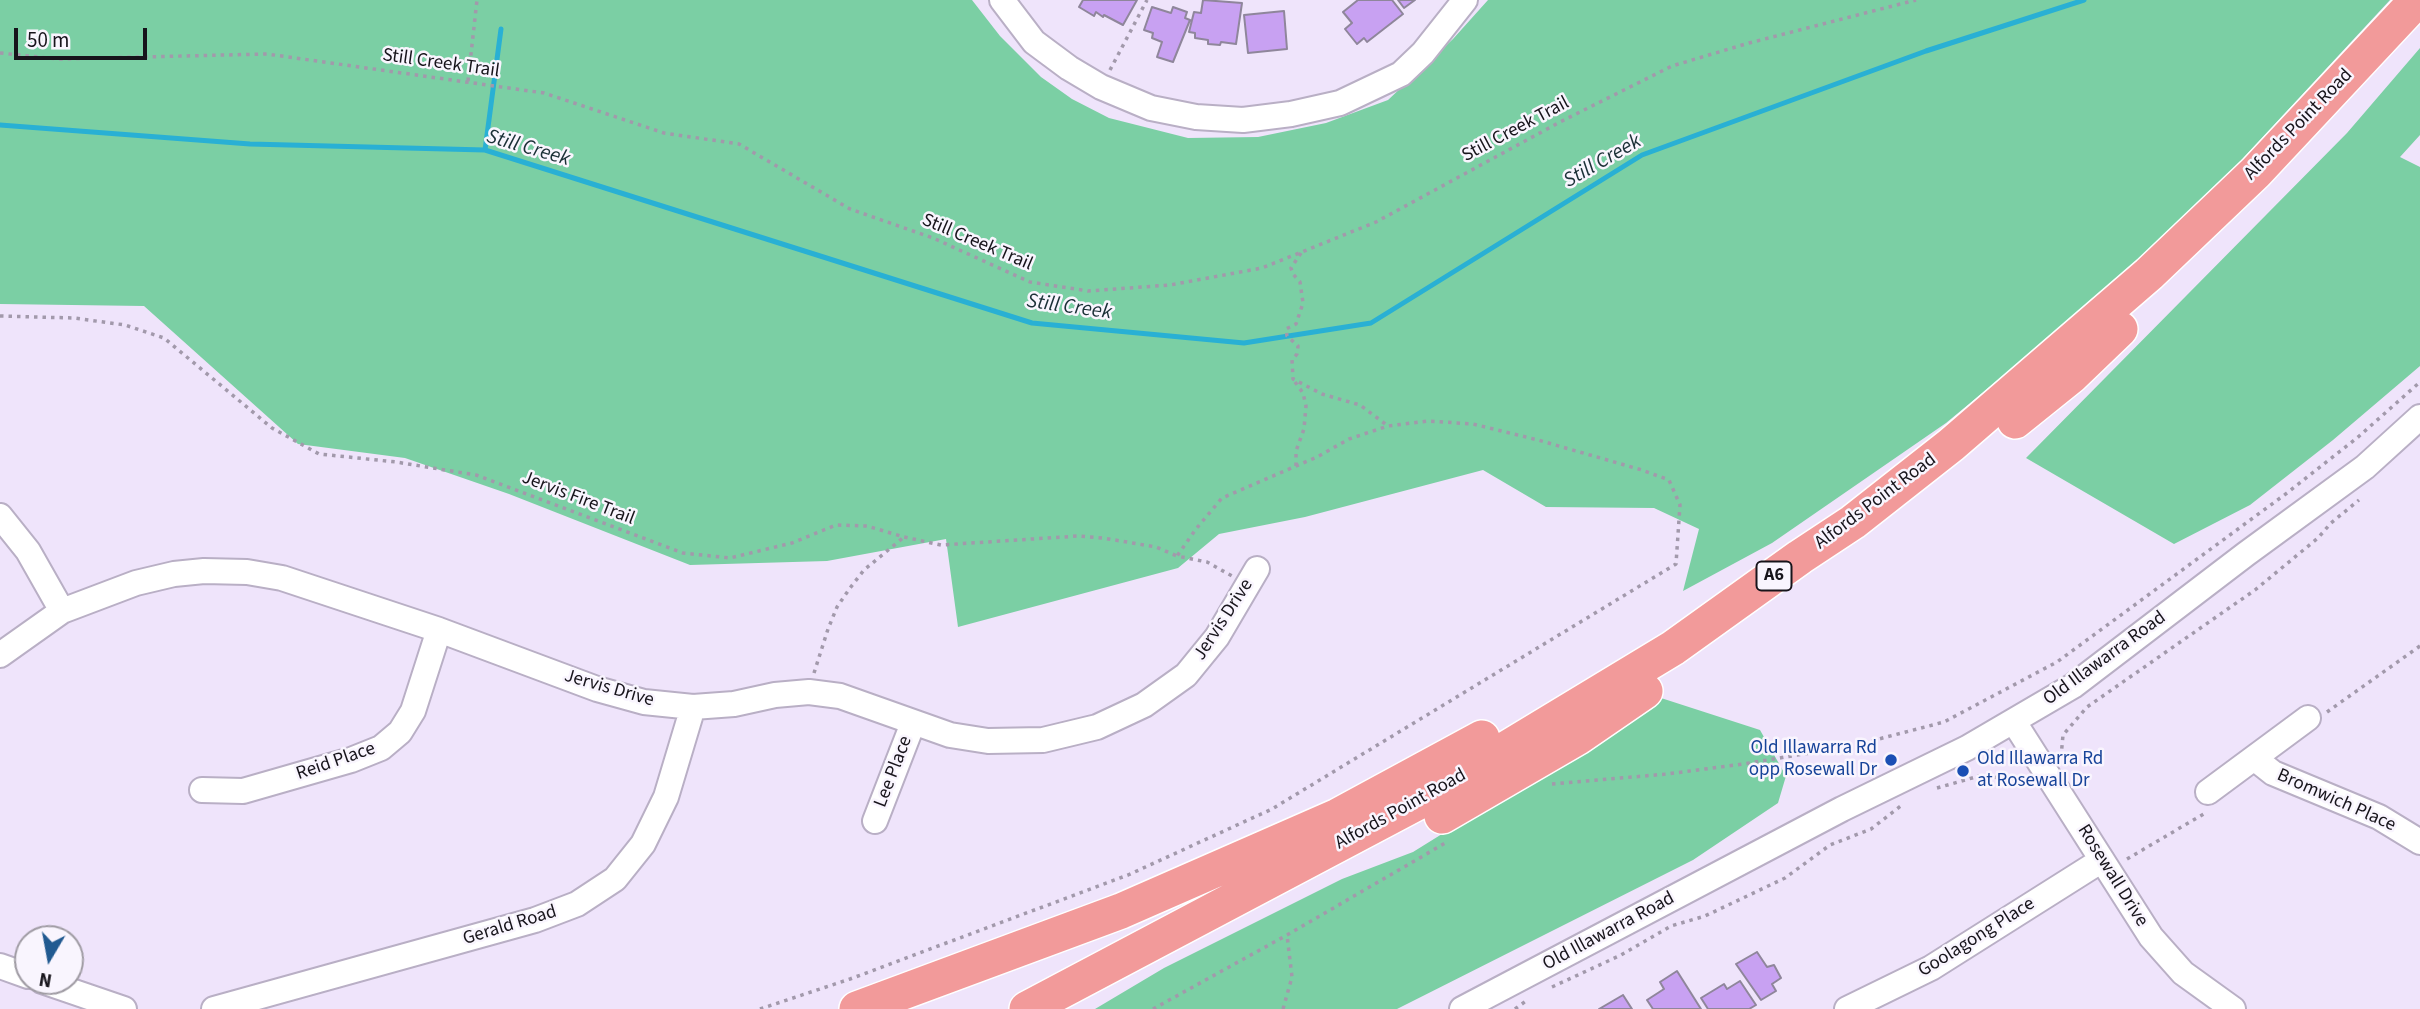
<!DOCTYPE html>
<html>
<head>
<meta charset="utf-8">
<style>
  body { margin:0 }
  #map { position:relative; width:2420px; height:1009px; overflow:hidden; background:#efe4fb; font-family:"Source Sans 3",sans-serif }
  canvas { display:block }
  .north { position:absolute; left:14px; top:925px; width:70px; height:70px; box-sizing:border-box; background:#f9f5fe; border:2px solid #9f9ba3; border-radius:50%; rotate:190deg; font-size:19px; font-weight:700; line-height:28px; text-align:center; color:#17141b }
  .north::after { content:''; display:block; margin:auto; width:24px; height:32px; background:#215a91; clip-path:polygon(50% 0,100% 100%,50% 72%,0 100%) }
  .scale { position:absolute; left:14px; top:28px; width:133px; height:32px; box-sizing:border-box; border:4px solid #17141b; border-top:0; padding-left:9px; font-size:21px; line-height:24px; white-space:nowrap; color:#17141b; -webkit-text-stroke:5px #f9f5fe; paint-order:stroke }
</style>
</head>
<body>
<div id="map">
<canvas width="2420" height="1009"></canvas>
<div class="north">N</div>
<div class="scale">50 m</div>
</div>
<script>
const context = document.querySelector('canvas').getContext('2d');
context.lineJoin = 'round';
function fillPath(path, color) {
  context.fillStyle = color;
  context.fill(path, 'evenodd');
}
function poly(rows) {
  const path = new Path2D();
  for (const r of rows) {
    path.moveTo(r[0], r[1]);
    for (let i = 2; i < r.length; i += 2) path.lineTo(r[i], r[i + 1]);
  }
  return path;
}
function stroke(path, color, width, dash) {
  context.strokeStyle = color;
  context.lineWidth = width;
  context.lineCap = dash ? 'butt' : 'round';
  context.setLineDash(dash || []);
  context.stroke(path);
}
function label(font, color, halo, rows, align = 'center') {
  context.font = font + ' "Source Sans 3",sans-serif';
  context.lineWidth = 5;
  context.setLineDash([]);
  context.textBaseline = 'middle';
  context.strokeStyle = halo;
  context.fillStyle = color;
  for (const [text, x, y, turn = 0] of rows) {
    context.save();
    context.translate(x, y);
    context.rotate((+turn || 0) * Math.PI / 180);
    context.textAlign = isNaN(turn) ? turn : align;
    if (halo) context.strokeText(text, 0, 0);
    context.fillText(text, 0, 0);
    context.restore();
  }
}
const green = poly([
  [0,0,972,0,1000,36,1041,77,1072,99,1109,118,1188,138,1258,137,1326,123,1388,100,1453,39,1488,0,2390,0,2210,194,2084,309,1946,423,1772,543,1683,591,1699,529,1654,508,1546,507,1483,470,1305,517,1219,534,1178,568,958,627,946,539,827,561,690,565,509,494,405,458,298,444,144,306,0,304],
  [2420,48,2420,135,2400,157,2420,167,2420,366,2333,440,2250,505,2174,544,2026,458,2347,133],
  [1661,698,1760,730,1786,776,1778,803,1693,860,1397,1009,1095,1009,1164,968,1342,879,1413,852]
]);
const stream = poly([
  [0,125,250,144,485,150,1032,323,1244,343,1371,323,1642,155,1926,51,2084,0],
  [485,150,501,29]
]);
const building = poly([
  [1083,0,1137,0,1123,25,1104,15,1103,17,1096,12,1094,16,1079,7,1083,0],
  [1203,0,1242,3,1236,44,1221,42,1220,45,1208,44,1208,40,1195,38,1195,33,1189,32,1194,12,1201,13,1203,0],
  [1358,0,1392,0,1403,14,1367,42,1364,38,1357,44,1345,29,1352,23,1343,12,1358,0],
  [1398,0,1415,0,1404,8,1398,0],
  [1152,7,1171,13,1173,7,1187,12,1185,18,1190,20,1173,62,1157,57,1162,42,1152,38,1153,33,1144,30,1152,7],
  [1284,11,1287,49,1248,53,1244,15,1284,11],
  [1757,952,1767,967,1774,965,1781,978,1772,984,1776,991,1761,1000,1736,964,1757,952],
  [1677,971,1701,1009,1653,1009,1647,1000,1664,989,1660,982,1677,971],
  [1740,981,1756,1005,1749,1009,1708,1009,1701,998,1724,984,1727,989,1740,981],
  [1623,995,1632,1009,1599,1009,1623,995]
]);
const path = poly([
  [0,53,58,59,267,54,544,93,664,133,739,144,850,209,933,238,1030,282,1088,291,1170,285,1262,268,1376,222,1560,122,1672,66,1749,43,1916,0],
  [1110,70,1147,0],
  [468,81,477,0],
  [1301,253,1291,268,1293,274,1300,282,1303,303,1296,324,1286,329,1287,336,1298,346,1297,354,1292,360,1293,379,1322,394,1360,405,1388,426],
  [0,316,74,318,125,325,164,338,272,428,319,454,396,462,476,475,683,553,730,558,792,543,836,525,867,526,904,537,941,545,1078,536,1103,538,1156,547,1177,556],
  [1295,382,1303,393,1306,406,1304,429,1296,451,1296,466],
  [814,673,828,629,837,607,850,588,864,570,904,537],
  [2327,712,2420,646],
  [2061,757,2063,735,2087,707,2255,590,2318,538,2331,523,2359,500],
  [1552,784,1667,774,1743,764,1852,746,1944,722,2057,662,2287,493,2357,438,2420,382],
  [1937,788,1979,776,2026,780],
  [2127,859,2207,812],
  [1552,987,1621,955,1671,926,1705,916,1785,878,1830,845,1871,829,1902,805],
  [760,1009,850,979,1128,875,1272,809,1676,564,1680,505,1669,480,1642,470,1538,440,1473,424,1428,421,1388,426,1349,439,1317,457,1222,498,1196,529,1177,556,1207,562,1232,576],
  [1153,1009,1287,935,1447,842],
  [1283,1009,1292,977,1287,935],
  [1515,1009,1526,1001]
]);
const minor = poly([
  [1002,0,1034,42,1069,68,1101,87,1151,108,1196,117,1243,120,1291,114,1340,103,1401,74,1423,53,1465,0],
  [0,516,28,551,62,611],
  [0,655,62,611,136,583,174,574,204,571,247,572,282,578,439,630,597,689,644,702,693,707,734,704,775,695,809,692,840,696,950,735,988,741,1043,740,1097,727,1144,705,1186,675,1217,637,1257,569],
  [2014,722,2151,937,2183,973,2233,1009],
  [2254,758,2273,773,2379,817,2420,842],
  [202,790,243,791,351,760,381,748,400,732,413,711,439,630],
  [2208,792,2308,718],
  [875,821,913,723],
  [0,966,28,976],
  [42,981,124,1009],
  [214,1009,535,920,577,904,615,879,643,844,666,797,693,707],
  [1462,1009,1842,809,1967,748,2073,686,2246,554,2365,467,2420,417],
  [1847,1009,1931,968,2102,860]
]);
const highway = poly([
  [2015,421,2071,376,2120,329],
  [1442,816,1578,737,1645,691],
  [857,1009,1121,911,1338,816,1482,738],
  [1027,1009,1420,801,1673,648,1800,557,1853,522,1951,445,2149,274,2256,172,2417,0]
]);
const markers = [
  [1891,760,7,"#1a4fb4"],
  [1963,771,7,"#1a4fb4"]
];
const shields = [
  [1774,576,35]
];
const shieldNames = [
  ["A6",1774,576]
];
const streetNames = [
  ["Still Creek Trail",441,64,8],
  ["Alfords Point Road",2299,125,-46],
  ["Still Creek Trail",1516,130,-28],
  ["Still Creek Trail",977,243,23],
  ["Jervis Fire Trail",578,499,21],
  ["Alfords Point Road",1876,502,-37],
  ["Jervis Drive",1224,620,-57],
  ["Old Illawarra Road",2105,659,-36],
  ["Jervis Drive",609,689,16],
  ["Reid Place",336,762,-19],
  ["Lee Place",894,772,-69],
  ["Bromwich Place",2336,801,24],
  ["Alfords Point Road",1401,810,-29],
  ["Rosewall Drive",2112,876,58],
  ["Gerald Road",510,926,-17],
  ["Old Illawarra Road",1609,932,-28],
  ["Goolagong Place",1977,938,-32]
];
const transitNames = [
  ["Old Illawarra Rd",1877,749],
  ["opp Rosewall Dr",1877,771],
  ["Old Illawarra Rd",1977,760,"left"],
  ["at Rosewall Dr",1977,782,"left"]
];
const waterNames = [
  ["Still Creek",528,149,16],
  ["Still Creek",1603,162,-30],
  ["Still Creek",1069,308,8]
];
fillPath(green, '#7bcfa4');
stroke(stream, '#29b0d4', 5);
fillPath(building, '#c8a1f2');
stroke(building, '#8f869b', 2);
stroke(minor, '#b9afc5', 28);
stroke(highway, '#fff', 38);
stroke(path, '#a299ab', 3.5, [3.5, 5]);
stroke(minor, '#fff', 24);
stroke(highway, '#f29a9a', 35);
for (const [x, y, r, color] of markers) {
  const dot = new Path2D();
  dot.arc(x, y, r, 0, 2 * Math.PI);
  context.fillStyle = color;
  context.fill(dot);
  stroke(dot, '#f9f5fe', 2.5);
}
for (const [x, y, w] of shields) {
  const box = new Path2D();
  box.roundRect(x - w / 2, y - 14.5, w, 29, 5);
  context.fillStyle = '#f9f5fe';
  context.fill(box);
  stroke(box, '#17141b', 2);
}
label('bold 18px', '#17141b', null, shieldNames);
label('19px', '#17141b', '#f9f5fe', streetNames);
label('19px', '#164399', '#f9f5fe', transitNames, 'right');
label('italic 21px', '#1b3037', '#f9f5fe', waterNames);
</script>
</body>
</html>
